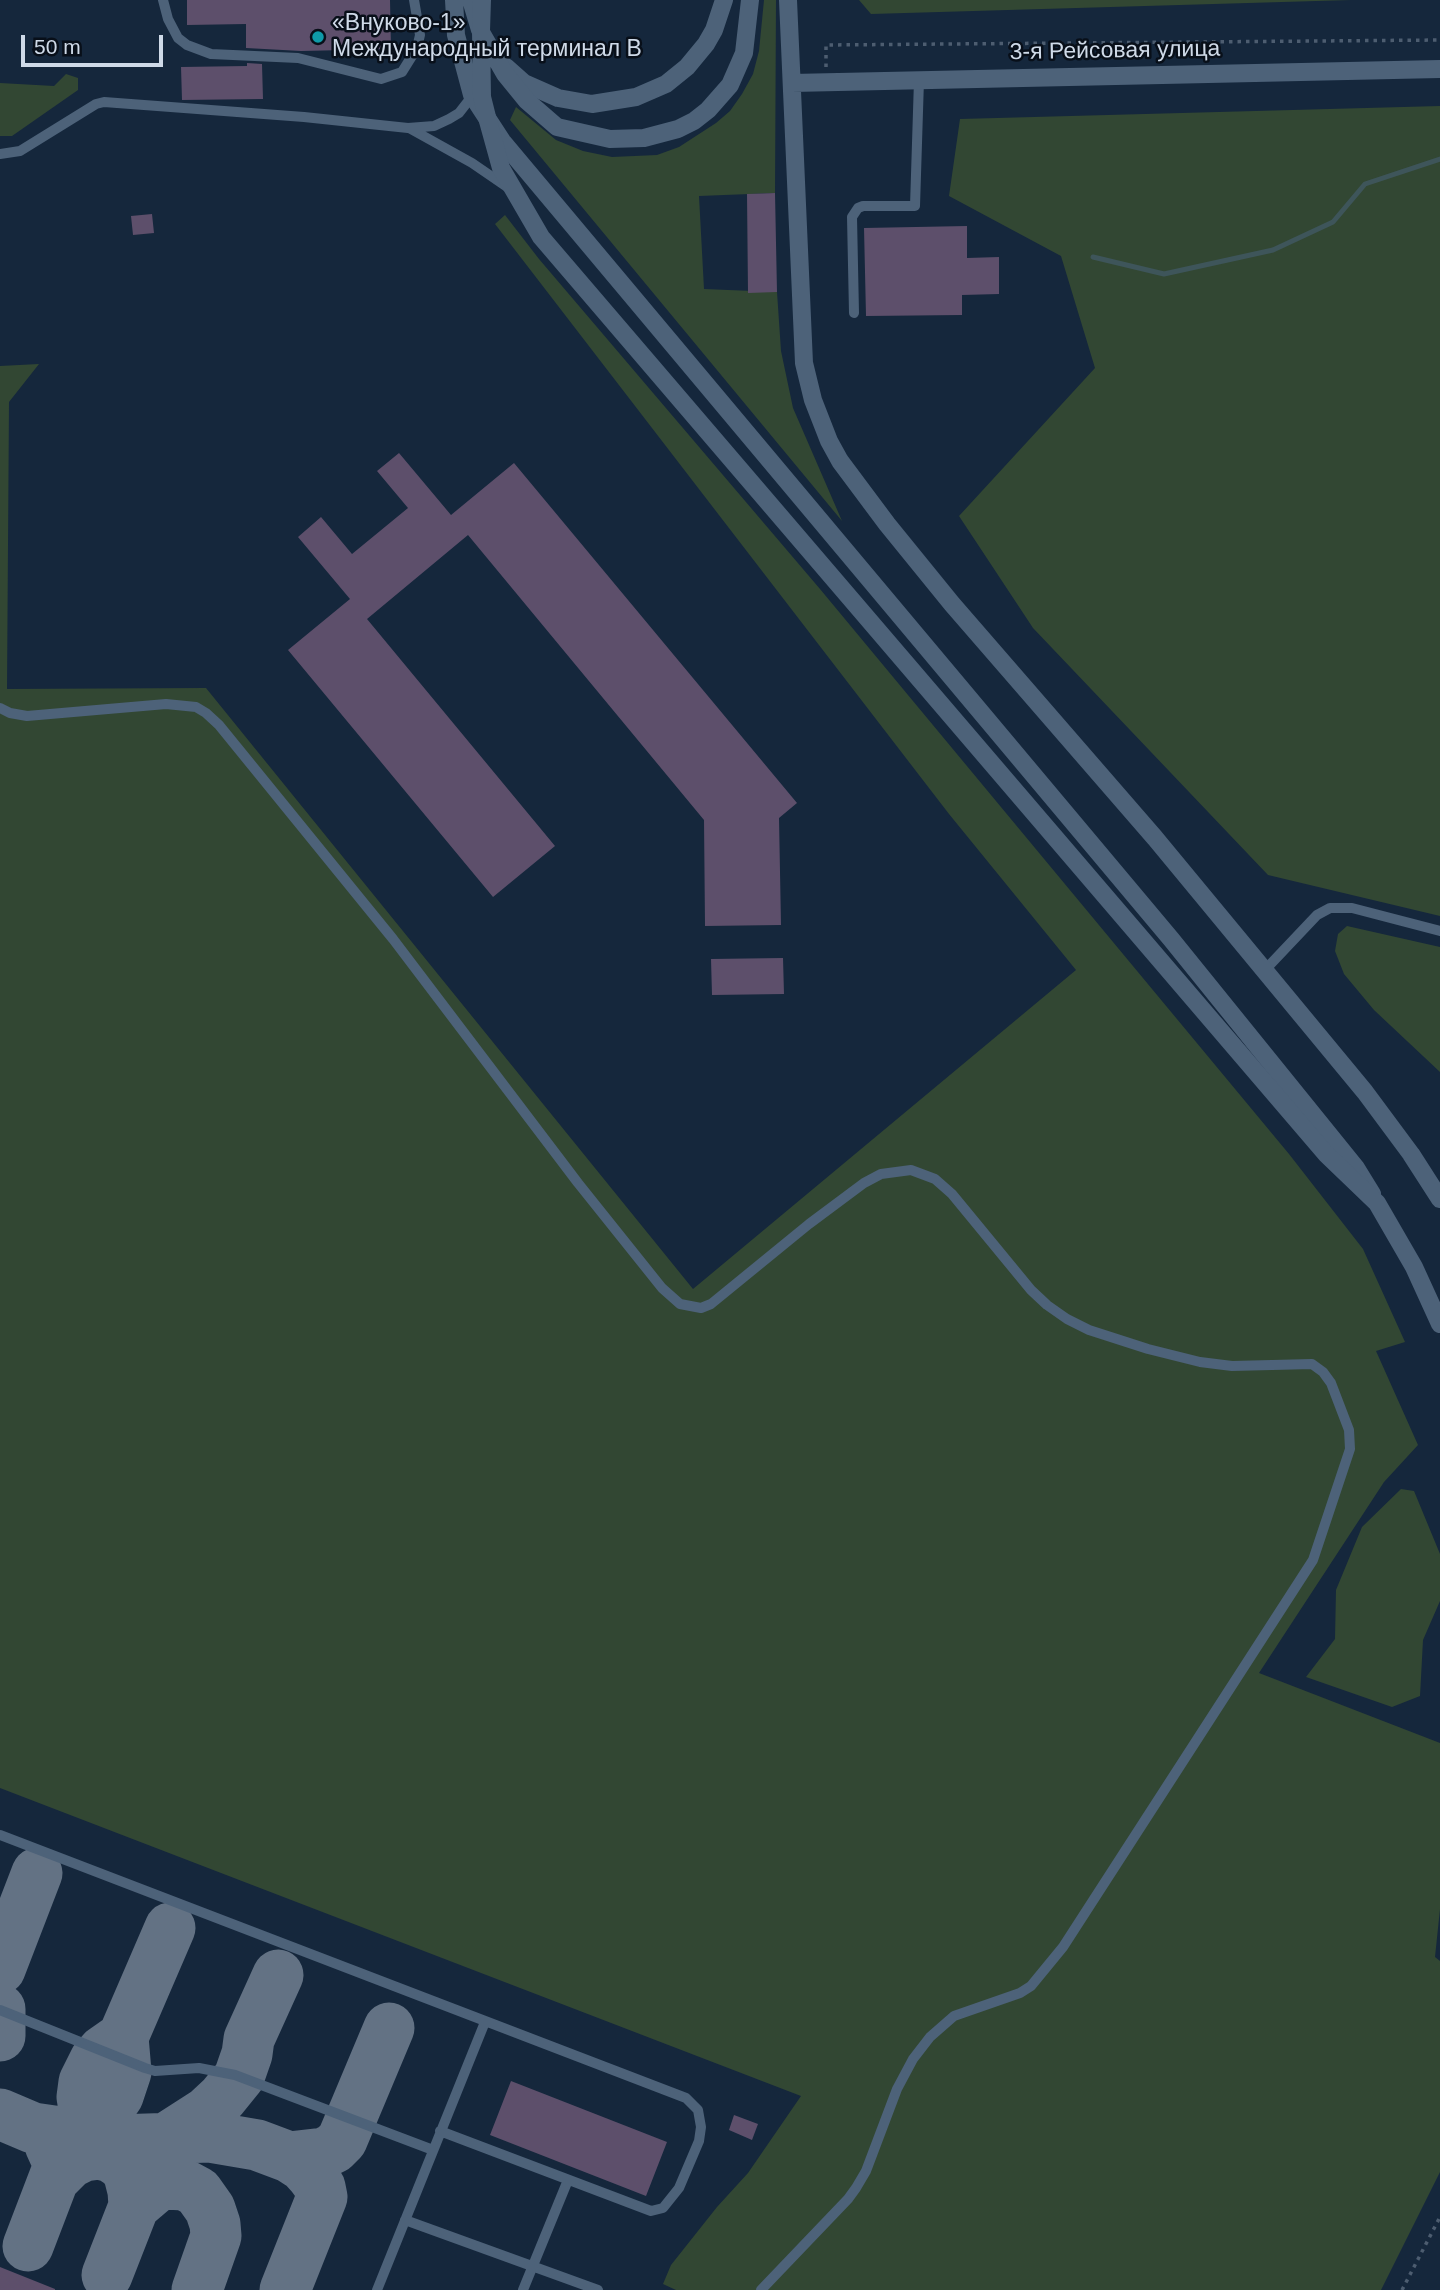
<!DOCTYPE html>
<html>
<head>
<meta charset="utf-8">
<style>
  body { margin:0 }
  #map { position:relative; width:1440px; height:2290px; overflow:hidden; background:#15273c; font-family:Arial,sans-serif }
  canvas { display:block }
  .scale { position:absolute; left:21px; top:35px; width:142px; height:32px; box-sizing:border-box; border:4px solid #cfdae8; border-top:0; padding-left:9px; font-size:21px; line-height:24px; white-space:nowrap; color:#cfdae8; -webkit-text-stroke:5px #080f19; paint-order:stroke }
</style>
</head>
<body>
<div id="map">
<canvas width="1440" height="2290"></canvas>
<div class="scale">50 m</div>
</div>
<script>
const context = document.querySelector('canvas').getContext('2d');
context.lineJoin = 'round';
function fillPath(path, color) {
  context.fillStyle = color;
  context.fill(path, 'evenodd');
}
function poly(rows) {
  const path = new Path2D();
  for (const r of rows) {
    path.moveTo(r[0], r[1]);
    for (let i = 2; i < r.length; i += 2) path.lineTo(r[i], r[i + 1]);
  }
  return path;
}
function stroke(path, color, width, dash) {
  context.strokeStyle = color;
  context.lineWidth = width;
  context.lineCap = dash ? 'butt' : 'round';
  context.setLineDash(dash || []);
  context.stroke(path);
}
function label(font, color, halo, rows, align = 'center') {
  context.font = font + ' Arial,sans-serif';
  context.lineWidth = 5;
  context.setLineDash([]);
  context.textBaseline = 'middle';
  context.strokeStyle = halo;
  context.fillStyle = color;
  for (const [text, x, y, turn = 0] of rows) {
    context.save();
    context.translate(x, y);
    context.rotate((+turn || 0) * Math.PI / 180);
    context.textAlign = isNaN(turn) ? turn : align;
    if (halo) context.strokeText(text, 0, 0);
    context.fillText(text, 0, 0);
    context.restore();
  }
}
const green = poly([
  [764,0,776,0,775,193,699,196,704,289,777,292,781,351,793,408,842,521,510,120,516,107,556,140,583,151,612,157,657,155,679,147,716,123,730,111,742,94,753,74,759,51],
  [859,0,1351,0,871,14],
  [66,74,78,78,78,90,12,136,0,136,0,83,54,86],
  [1440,106,1440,916,1268,875,1033,628,959,516,1095,368,1061,256,949,196,960,119],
  [505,215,539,259,820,589,1289,1154,1363,1249,1405,1342,1376,1351,1418,1445,1384,1482,1259,1673,1440,1743,1440,1909,1435,1957,1440,1961,1440,2172,1381,2290,676,2290,663,2284,671,2265,717,2207,748,2173,801,2096,0,1788,0,366,39,364,9,402,7,689,206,688,693,1289,1076,970,949,814,495,224],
  [1347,926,1440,947,1440,1072,1374,1010,1344,974,1335,951,1338,934],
  [1401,1489,1414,1491,1440,1554,1440,1601,1423,1640,1420,1696,1392,1707,1306,1677,1335,1639,1336,1590,1362,1527]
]);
const stream = poly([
  [1093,257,1164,274,1273,250,1333,222,1365,184,1440,159]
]);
const taxiway = poly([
  [0,1969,37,1873],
  [0,2009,0,2036],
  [0,2114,33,2128,116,2140,210,2137,257,2145,289,2157,303,2166,312,2176,320,2187,322,2197,285,2290],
  [72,2134,101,2116,118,2096,126,2072,123,2037],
  [165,2139,207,2112,222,2098,239,2077,247,2054,249,2039,278,1975],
  [111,2157,100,2145,87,2125,82,2097,84,2082,95,2060,103,2051,123,2037,170,1928],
  [289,2157,324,2153,334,2148,342,2140,389,2028],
  [55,2178,70,2163,84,2156,99,2154,111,2157,123,2165,129,2175,133,2191,134,2206,107,2275],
  [134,2206,154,2189,164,2184,185,2185,198,2192,210,2209,215,2224,216,2236,197,2290],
  [28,2246,59,2165,50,2145]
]);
const building = poly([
  [187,0,390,0,391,49,301,51,246,48,246,24,187,25],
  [247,63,262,64,263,99,182,100,181,67,247,66],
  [775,193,777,292,748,293,747,194],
  [152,214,154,233,133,235,131,216],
  [967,226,967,258,999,257,999,294,962,295,962,315,866,316,864,228],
  [399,453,451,515,514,463,797,803,779,818,781,925,705,926,704,820,468,535,367,619,555,846,493,897,288,650,350,599,298,537,321,517,352,554,408,508,377,471],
  [783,958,784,994,712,995,711,959],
  [511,2081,667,2142,646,2196,490,2135],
  [734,2115,758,2124,752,2140,729,2130],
  [0,2267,55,2289,55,2290,0,2290]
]);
const path = poly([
  [826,67,826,45,1440,40],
  [1402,2290,1440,2217]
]);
const service = poly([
  [163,0,168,19,178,38,187,45,211,54,298,58,381,79,402,72,417,48,420,35,414,0],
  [409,128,472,163,507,187],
  [0,154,20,151,96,104,104,102,304,117,408,128,434,126,449,119,459,113,473,95],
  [854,313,852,217,858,208,863,206,915,206,919,80],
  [0,708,10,713,27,716,166,704,196,707,206,713,219,725,393,939,578,1183,662,1288,680,1304,701,1308,711,1304,809,1224,864,1183,881,1174,911,1170,935,1179,952,1194,1031,1290,1047,1305,1067,1319,1089,1330,1148,1349,1200,1362,1232,1366,1312,1364,1323,1372,1331,1383,1349,1430,1350,1449,1313,1560,1063,1947,1031,1986,1020,1993,954,2016,930,2037,913,2059,897,2089,866,2171,856,2188,848,2199,761,2290],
  [1264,971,1317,915,1330,908,1352,908,1440,931],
  [0,1835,686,2098,698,2110,701,2127,699,2141,679,2188,663,2208,651,2211,440,2131],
  [0,2010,145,2068,155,2071,199,2068,235,2075,433,2150],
  [405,2220,598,2290],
  [377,2290,485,2022],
  [523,2290,568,2180]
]);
const tertiary = poly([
  [454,0,456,35,472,95,502,141,1171,939,1356,1168,1372,1194],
  [471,0,480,30],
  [506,67,524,83,558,98,592,104,636,97,666,84,687,67,706,44,714,30,724,0]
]);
const secondary = poly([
  [482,0,481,31,482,97,488,121,501,168,541,237,1326,1154,1377,1203,1414,1267,1440,1324],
  [788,0,804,363,813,400,829,441,840,461,887,524,952,604,1155,838,1365,1092,1411,1154,1440,1199],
  [482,34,505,74,527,101,557,127,610,139,644,138,678,129,694,121,708,110,730,85,744,53,750,0],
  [792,83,1440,69]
]);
const markers = [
  [318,37,7,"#0f9aa8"]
];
const poiNames = [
  ["«Внуково-1»",332,24],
  ["Международный терминал B",332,50]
];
const streetNames = [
  ["3-я Рейсовая улица",1115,51,-1]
];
fillPath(green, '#324733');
stroke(stream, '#3e555a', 5);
stroke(taxiway, '#637284', 51);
fillPath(building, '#5d4f6b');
stroke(path, '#4d5d70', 3.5, [3.5, 5]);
stroke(service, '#4d6279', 10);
stroke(tertiary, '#4d6279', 18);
stroke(secondary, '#4d6279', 18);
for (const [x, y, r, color] of markers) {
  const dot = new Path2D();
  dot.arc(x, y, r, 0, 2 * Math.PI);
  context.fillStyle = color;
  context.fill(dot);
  stroke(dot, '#080f19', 2.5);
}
label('23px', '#cfdae8', '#080f19', poiNames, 'left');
label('23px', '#cfdae8', '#080f19', streetNames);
</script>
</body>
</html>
